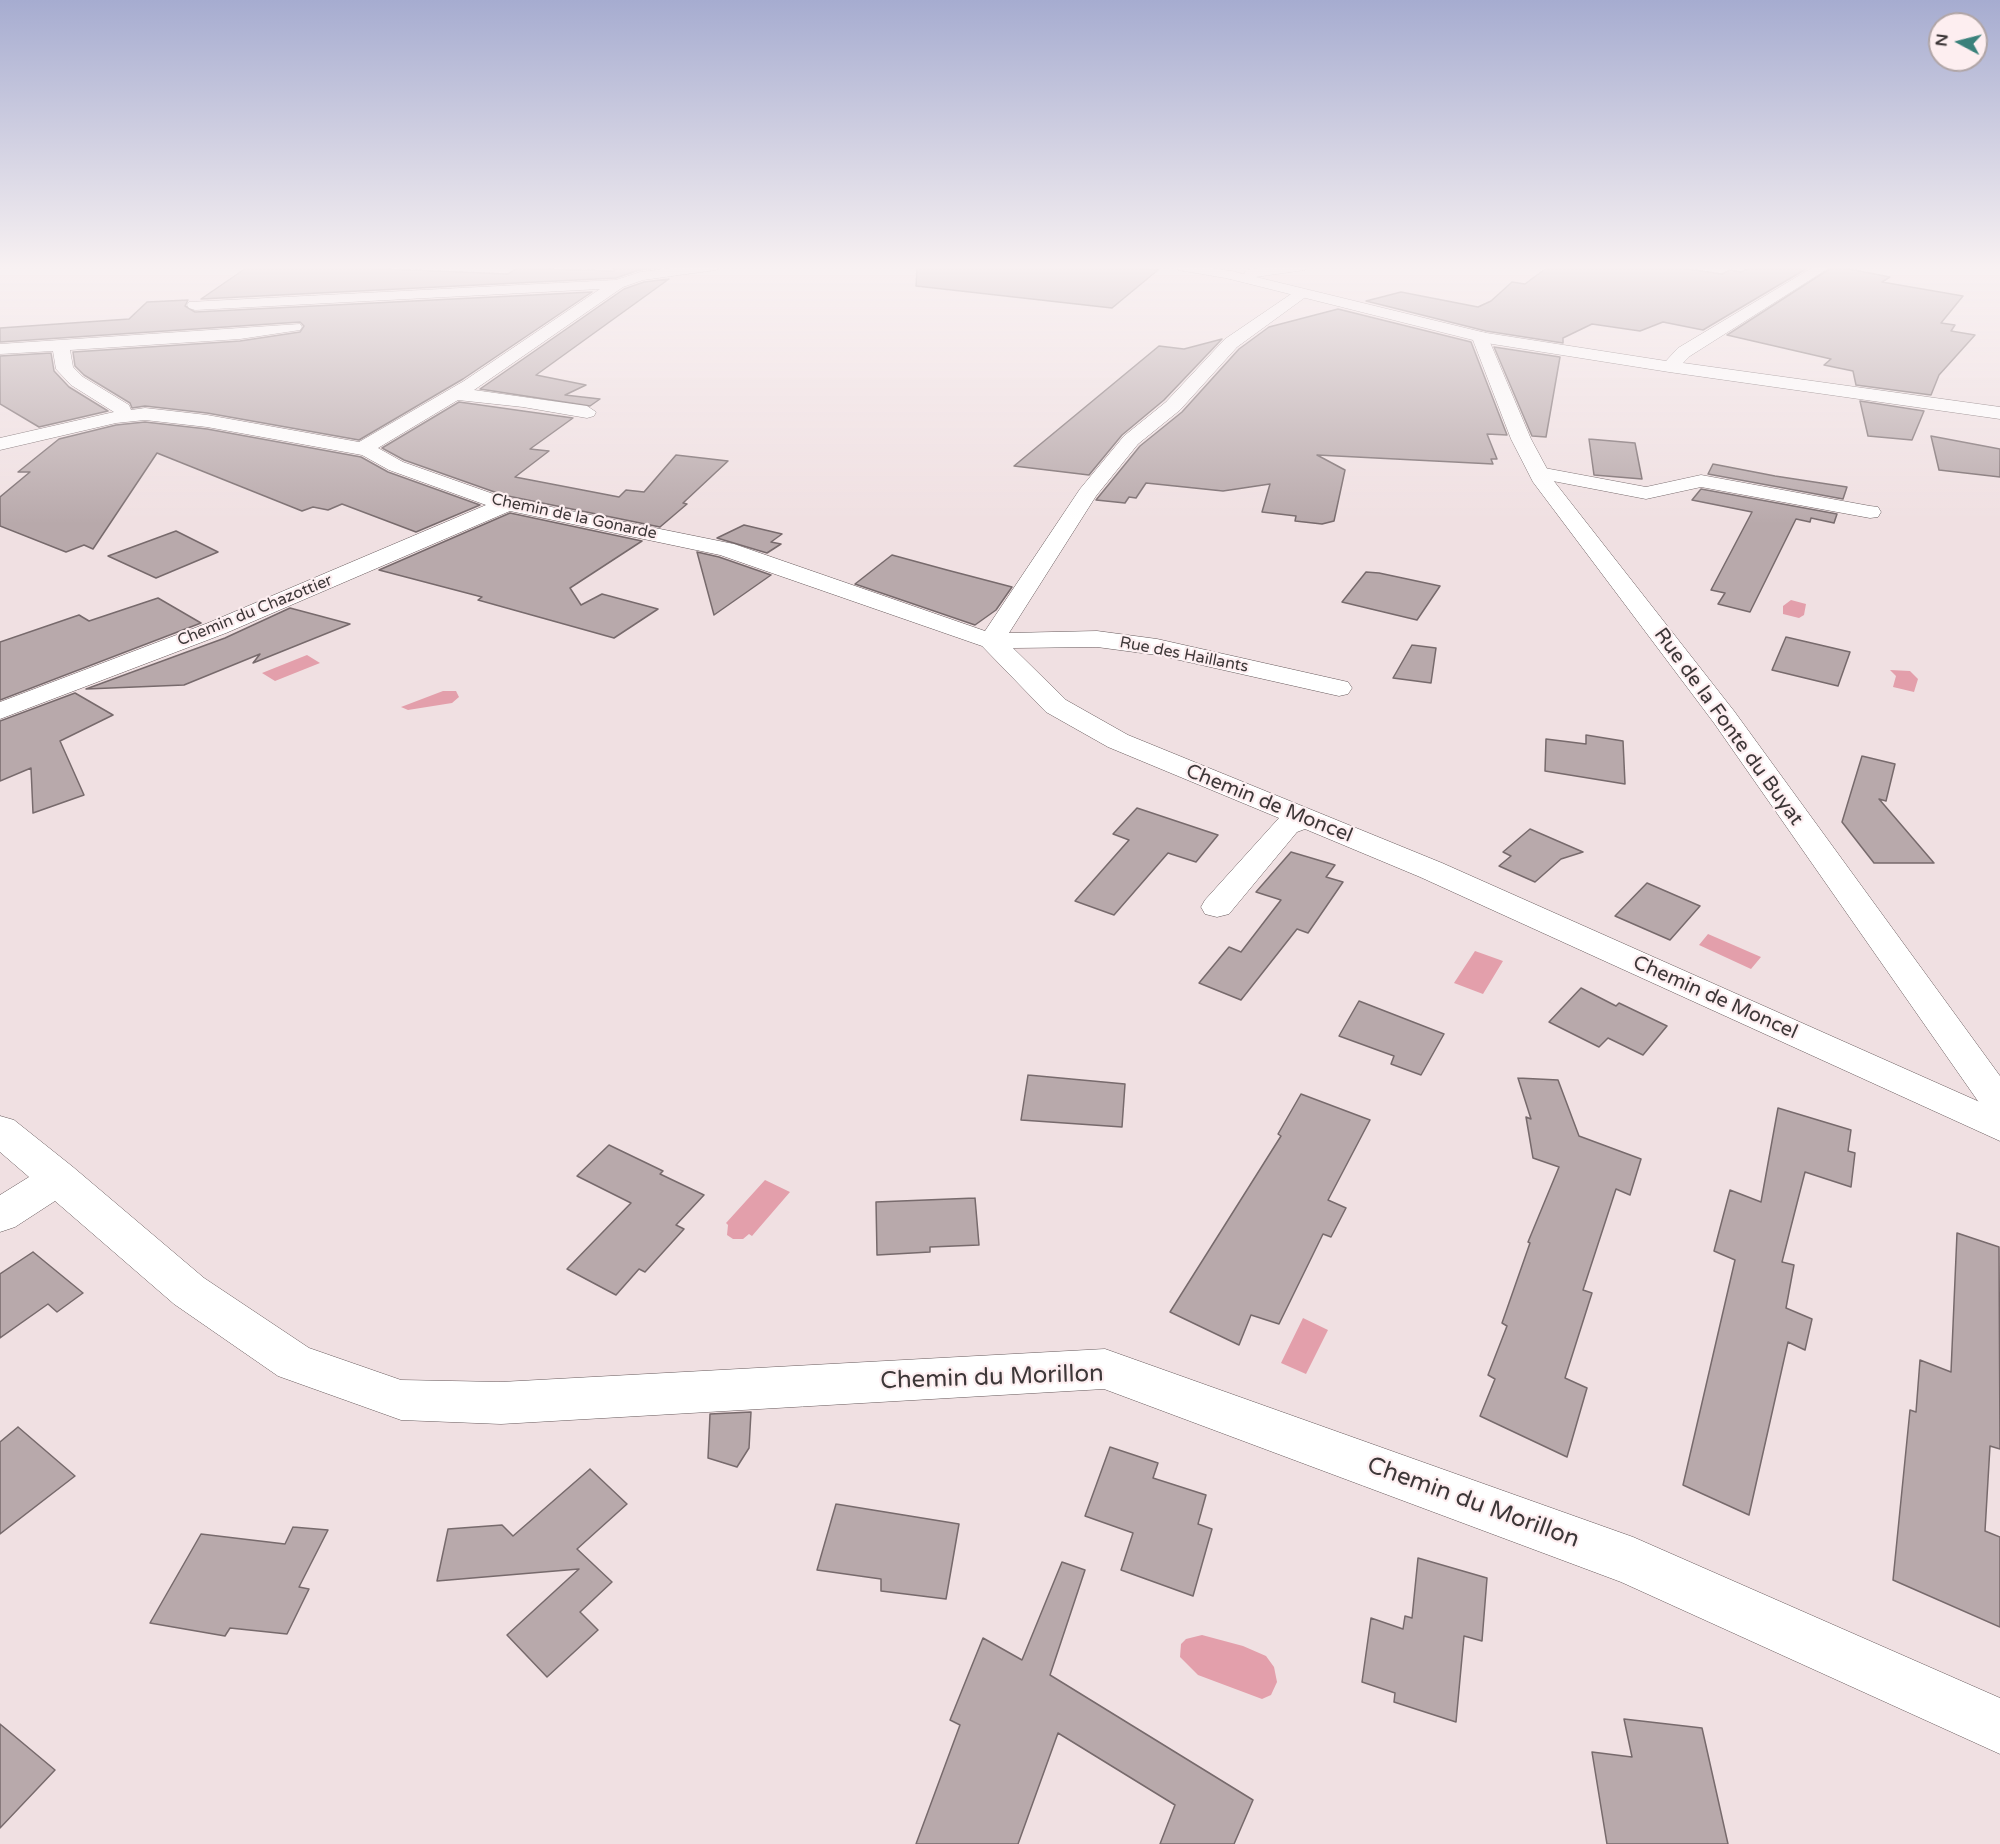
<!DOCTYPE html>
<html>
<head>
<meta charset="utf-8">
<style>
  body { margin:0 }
  #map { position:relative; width:2000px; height:1844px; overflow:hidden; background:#f0e0e2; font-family:"Varela Round",sans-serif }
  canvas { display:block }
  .north { position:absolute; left:1928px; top:12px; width:60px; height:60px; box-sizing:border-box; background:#fdeef0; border:2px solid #b0a5a6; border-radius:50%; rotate:277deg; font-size:16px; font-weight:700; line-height:24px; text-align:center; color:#3d3738 }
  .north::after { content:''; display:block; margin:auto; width:21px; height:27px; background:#3a817b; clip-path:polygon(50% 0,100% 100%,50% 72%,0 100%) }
</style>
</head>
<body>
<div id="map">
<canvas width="2000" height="1844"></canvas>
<div class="north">N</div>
</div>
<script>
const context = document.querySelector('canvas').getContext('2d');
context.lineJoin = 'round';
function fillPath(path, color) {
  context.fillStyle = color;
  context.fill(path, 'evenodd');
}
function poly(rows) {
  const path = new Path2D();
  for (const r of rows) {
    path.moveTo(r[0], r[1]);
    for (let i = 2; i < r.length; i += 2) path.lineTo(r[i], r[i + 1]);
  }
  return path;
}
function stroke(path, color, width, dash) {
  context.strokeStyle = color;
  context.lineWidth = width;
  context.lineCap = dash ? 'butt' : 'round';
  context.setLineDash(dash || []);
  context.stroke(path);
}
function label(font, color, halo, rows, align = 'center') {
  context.font = font + ' "Varela Round",sans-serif';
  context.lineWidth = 4.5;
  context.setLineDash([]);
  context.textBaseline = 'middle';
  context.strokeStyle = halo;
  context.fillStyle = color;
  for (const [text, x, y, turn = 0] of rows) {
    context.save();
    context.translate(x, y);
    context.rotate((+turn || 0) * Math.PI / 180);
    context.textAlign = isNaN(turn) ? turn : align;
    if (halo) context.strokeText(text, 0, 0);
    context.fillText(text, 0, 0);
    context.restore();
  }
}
const water = poly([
  [1791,600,1806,604,1804,615,1799,618,1783,614,1783,606],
  [307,655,320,663,275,681,262,673],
  [1890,670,1910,671,1918,679,1914,692,1893,687,1896,676],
  [443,691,456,691,459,697,452,703,408,710,401,707],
  [1708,934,1761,957,1751,969,1699,945],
  [1475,951,1503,961,1483,994,1454,983],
  [765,1180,790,1192,752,1236,749,1234,743,1239,733,1239,727,1235,728,1225,726,1223],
  [1303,1318,1328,1330,1306,1374,1281,1363],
  [1202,1635,1243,1646,1266,1656,1274,1667,1277,1682,1271,1695,1262,1699,1198,1675,1180,1657,1181,1644,1186,1639]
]);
const building = poly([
  [249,266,367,266,364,268,508,274,517,268,614,271,614,266,672,266,639,270,616,278,201,299,249,266],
  [917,266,1115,266,1158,270,1112,308,916,286,917,266],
  [1549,266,1667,266,1722,274,1730,270,1741,272,1755,266,1811,266,1703,330,1663,322,1640,331,1592,324,1563,338,1563,343,1486,331,1366,301,1401,292,1478,307,1491,301,1512,282,1525,284,1549,266],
  [1834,266,1890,277,1882,282,1963,296,1941,323,1955,325,1951,331,1975,335,1939,375,1931,395,1856,385,1853,371,1824,365,1831,359,1727,335,1834,266],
  [669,279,536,375,586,385,565,395,600,399,590,406,480,389,624,289,644,282,669,279],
  [592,292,463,379,359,440,207,413,145,406,132,408,130,403,84,375,75,366,73,352,240,341,300,332,304,326,300,322,0,342,0,328,129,319,147,302,188,300,185,306,195,312,592,292],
  [1338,309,1471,342,1507,435,1487,434,1497,459,1491,459,1493,464,1317,455,1345,470,1334,521,1322,524,1295,521,1296,516,1262,512,1270,484,1223,491,1146,483,1136,498,1129,497,1125,503,1096,500,1140,446,1182,412,1239,349,1269,327,1338,309],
  [1222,339,1164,400,1122,435,1089,475,1014,466,1159,346,1184,349,1222,339],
  [1494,347,1560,357,1546,437,1532,436,1494,347],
  [51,353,54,371,69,387,108,411,39,427,0,404,0,356,51,353],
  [1860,401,1924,411,1912,440,1868,436,1860,401],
  [459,402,573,418,530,449,549,451,515,477,619,497,626,490,644,492,676,455,728,461,683,503,687,504,660,527,503,495,404,460,382,448,459,402],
  [145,422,207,429,361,457,388,472,480,505,416,532,342,504,328,510,313,507,302,511,157,453,93,549,84,545,66,552,0,526,0,497,30,472,18,472,59,439,116,425,145,422],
  [1931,436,2000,449,2000,477,1939,470,1931,436],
  [1589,439,1635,443,1642,479,1594,475,1589,439],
  [1713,464,1775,476,1847,487,1843,499,1708,474,1713,464],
  [1701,489,1837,514,1834,523,1811,518,1810,522,1796,519,1750,612,1718,604,1725,593,1711,590,1752,512,1692,500,1701,489],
  [510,513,642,541,570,588,581,605,602,594,658,609,614,638,478,600,482,597,379,570,510,513],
  [744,525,782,534,771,542,781,544,767,553,717,538,744,525],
  [176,531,218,552,156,578,108,556,176,531],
  [697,552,719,557,771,575,714,615,697,552],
  [892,555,947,570,1012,587,996,610,975,625,855,584,892,555],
  [1366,572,1379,573,1440,586,1417,620,1342,602,1366,572],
  [158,598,201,623,0,700,0,642,79,615,89,621,158,598],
  [290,608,350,624,253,663,260,654,184,685,86,689,225,638,290,608],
  [1786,637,1850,652,1838,686,1772,670,1786,637],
  [1412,645,1436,648,1431,683,1393,678,1412,645],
  [75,693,113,715,60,741,84,795,33,813,31,768,0,781,0,721,75,693],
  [1586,735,1623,741,1625,784,1545,771,1546,739,1586,744,1586,735],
  [1862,756,1895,764,1886,801,1879,799,1934,863,1874,863,1842,822,1862,756],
  [1137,808,1218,835,1196,862,1168,853,1114,915,1075,901,1129,840,1113,834,1137,808],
  [1530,829,1583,852,1561,859,1535,882,1499,866,1511,856,1503,852,1530,829],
  [1291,852,1335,865,1326,877,1343,882,1308,933,1297,929,1241,1000,1199,983,1229,947,1241,952,1281,900,1256,892,1291,852],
  [1647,883,1700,906,1670,940,1615,916,1647,883],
  [1581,988,1616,1006,1619,1003,1667,1026,1643,1055,1608,1038,1599,1047,1549,1022,1581,988],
  [1359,1001,1444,1034,1421,1075,1391,1064,1394,1056,1339,1036,1359,1001],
  [1028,1075,1125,1084,1122,1127,1021,1120,1028,1075],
  [1518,1078,1558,1080,1579,1136,1641,1159,1630,1195,1616,1189,1583,1290,1592,1293,1565,1378,1587,1388,1567,1457,1480,1416,1495,1379,1488,1375,1507,1326,1502,1323,1530,1243,1528,1242,1559,1167,1533,1158,1526,1117,1531,1119,1518,1078],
  [1301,1094,1370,1120,1328,1200,1346,1208,1331,1237,1323,1234,1279,1324,1251,1315,1239,1345,1170,1312,1281,1136,1278,1134,1301,1094],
  [1778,1108,1851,1130,1848,1151,1855,1153,1851,1187,1805,1172,1782,1262,1794,1265,1786,1308,1812,1319,1805,1350,1788,1342,1749,1515,1683,1485,1735,1260,1714,1251,1730,1190,1761,1202,1778,1108],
  [609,1145,663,1171,660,1174,704,1195,676,1225,684,1229,645,1272,639,1269,616,1295,567,1269,631,1203,577,1176,609,1145],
  [975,1198,979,1245,930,1247,930,1252,877,1255,876,1202,975,1198],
  [1957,1233,1999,1247,2000,1449,1990,1446,1985,1531,2000,1537,2000,1627,1893,1580,1910,1410,1916,1412,1920,1360,1951,1372,1957,1233],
  [33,1252,83,1293,57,1312,48,1304,0,1338,0,1274,33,1252],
  [751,1412,749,1448,737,1467,708,1458,710,1414,751,1412],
  [18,1427,75,1476,0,1534,0,1442,18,1427],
  [1110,1447,1158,1463,1153,1478,1206,1495,1198,1524,1212,1529,1193,1596,1121,1570,1133,1533,1085,1516,1110,1447],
  [590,1469,627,1504,577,1549,612,1582,580,1612,598,1630,547,1677,507,1635,579,1569,437,1581,448,1529,502,1525,513,1536,590,1469],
  [836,1504,959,1524,946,1599,881,1591,881,1579,817,1570,836,1504],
  [293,1527,328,1530,299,1587,309,1589,287,1634,230,1628,225,1636,150,1623,201,1534,285,1544,293,1527],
  [1418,1558,1487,1578,1482,1641,1464,1636,1456,1722,1394,1702,1395,1693,1362,1682,1371,1618,1403,1629,1405,1616,1412,1618,1418,1558],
  [1062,1562,1085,1570,1050,1675,1253,1800,1234,1844,1160,1844,1175,1805,1058,1733,1018,1844,916,1844,960,1725,950,1720,983,1638,1022,1660,1062,1562],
  [1624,1719,1702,1728,1728,1844,1607,1844,1592,1752,1632,1757,1624,1719],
  [0,1724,55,1770,0,1828,0,1724]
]);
const street = poly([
  [686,266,723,266,716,270,643,280,623,287,474,390,587,406,596,412,594,416,587,418,523,407,458,400,378,448,403,462,502,497,734,544,985,631,1080,489,1124,436,1166,402,1225,339,1297,290,1307,290,1310,293,1307,296,1237,347,1180,410,1138,444,1096,496,1009,633,1097,631,1157,639,1348,682,1352,688,1348,694,1339,696,1157,655,1097,647,1013,648,1066,700,1128,735,1442,863,2000,1111,2000,1141,1420,877,1305,829,1297,832,1229,914,1217,917,1205,914,1201,907,1205,900,1279,818,1108,747,1046,712,982,646,720,555,510,511,226,633,0,719,0,702,208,623,486,505,389,470,362,455,207,427,145,420,116,423,0,450,0,438,114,412,71,385,56,369,53,351,0,354,0,344,300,324,302,327,300,330,240,339,70,350,73,367,83,377,129,405,131,410,145,408,207,415,359,442,464,381,600,289,195,310,189,308,187,305,189,302,616,280,640,272,686,266],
  [1171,266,1201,266,1236,272,1238,275,1231,279,1178,270,1171,266],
  [1815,266,1832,266,1690,356,1683,363,2000,407,2000,419,1669,372,1480,342,1472,337,1480,332,1666,361,1678,348,1815,266],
  [1539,467,1646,487,1701,475,1870,506,1878,507,1881,512,1878,517,1870,518,1701,487,1646,499,1532,477,1529,473,1532,469,1539,467],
  [0,1116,14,1120,73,1167,204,1278,309,1348,401,1380,501,1382,1105,1349,1633,1537,2000,1698,2000,1754,1621,1582,1104,1389,501,1424,401,1420,278,1376,174,1304,55,1201,15,1227,0,1232,0,1195,29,1177,0,1152,0,1116]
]);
const secondary = poly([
  [1274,266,1312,266,1305,270,1256,277,1486,333,1531,439,1553,480,1734,711,2000,1076,2000,1118,1987,1114,1714,723,1533,482,1511,439,1473,340,1226,278,1224,275,1231,271,1244,274,1246,270,1274,266]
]);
const farStreetnames = [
  ["Chemin de la Gonarde",574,517,12],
  ["Chemin du Chazottier",255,611,-22],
  ["Rue des Haillants",1184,655,11]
];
const streetNames = [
  ["Rue de la Fonte du Buyat",1728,727,54],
  ["Chemin de Moncel",1269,804,22],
  ["Chemin de Moncel",1715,998,24]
];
const nearStreetnames = [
  ["Chemin du Morillon",992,1378,-2],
  ["Chemin du Morillon",1473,1503,20]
];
fillPath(water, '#e39fab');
fillPath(building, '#b8a9ab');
stroke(building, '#776a6c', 1.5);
stroke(street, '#675a5c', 1);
stroke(secondary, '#675a5c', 1);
fillPath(street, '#fff');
fillPath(secondary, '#fff');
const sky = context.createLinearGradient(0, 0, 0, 524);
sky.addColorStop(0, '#a6acd0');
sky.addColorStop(0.51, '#f8f1f2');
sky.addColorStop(1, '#f8f1f200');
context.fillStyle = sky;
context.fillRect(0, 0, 2000, 524);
label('16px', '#3d3738', '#fdeef0', farStreetnames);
label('20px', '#3d3738', '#fdeef0', streetNames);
label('24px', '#3d3738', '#fdeef0', nearStreetnames);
</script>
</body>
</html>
